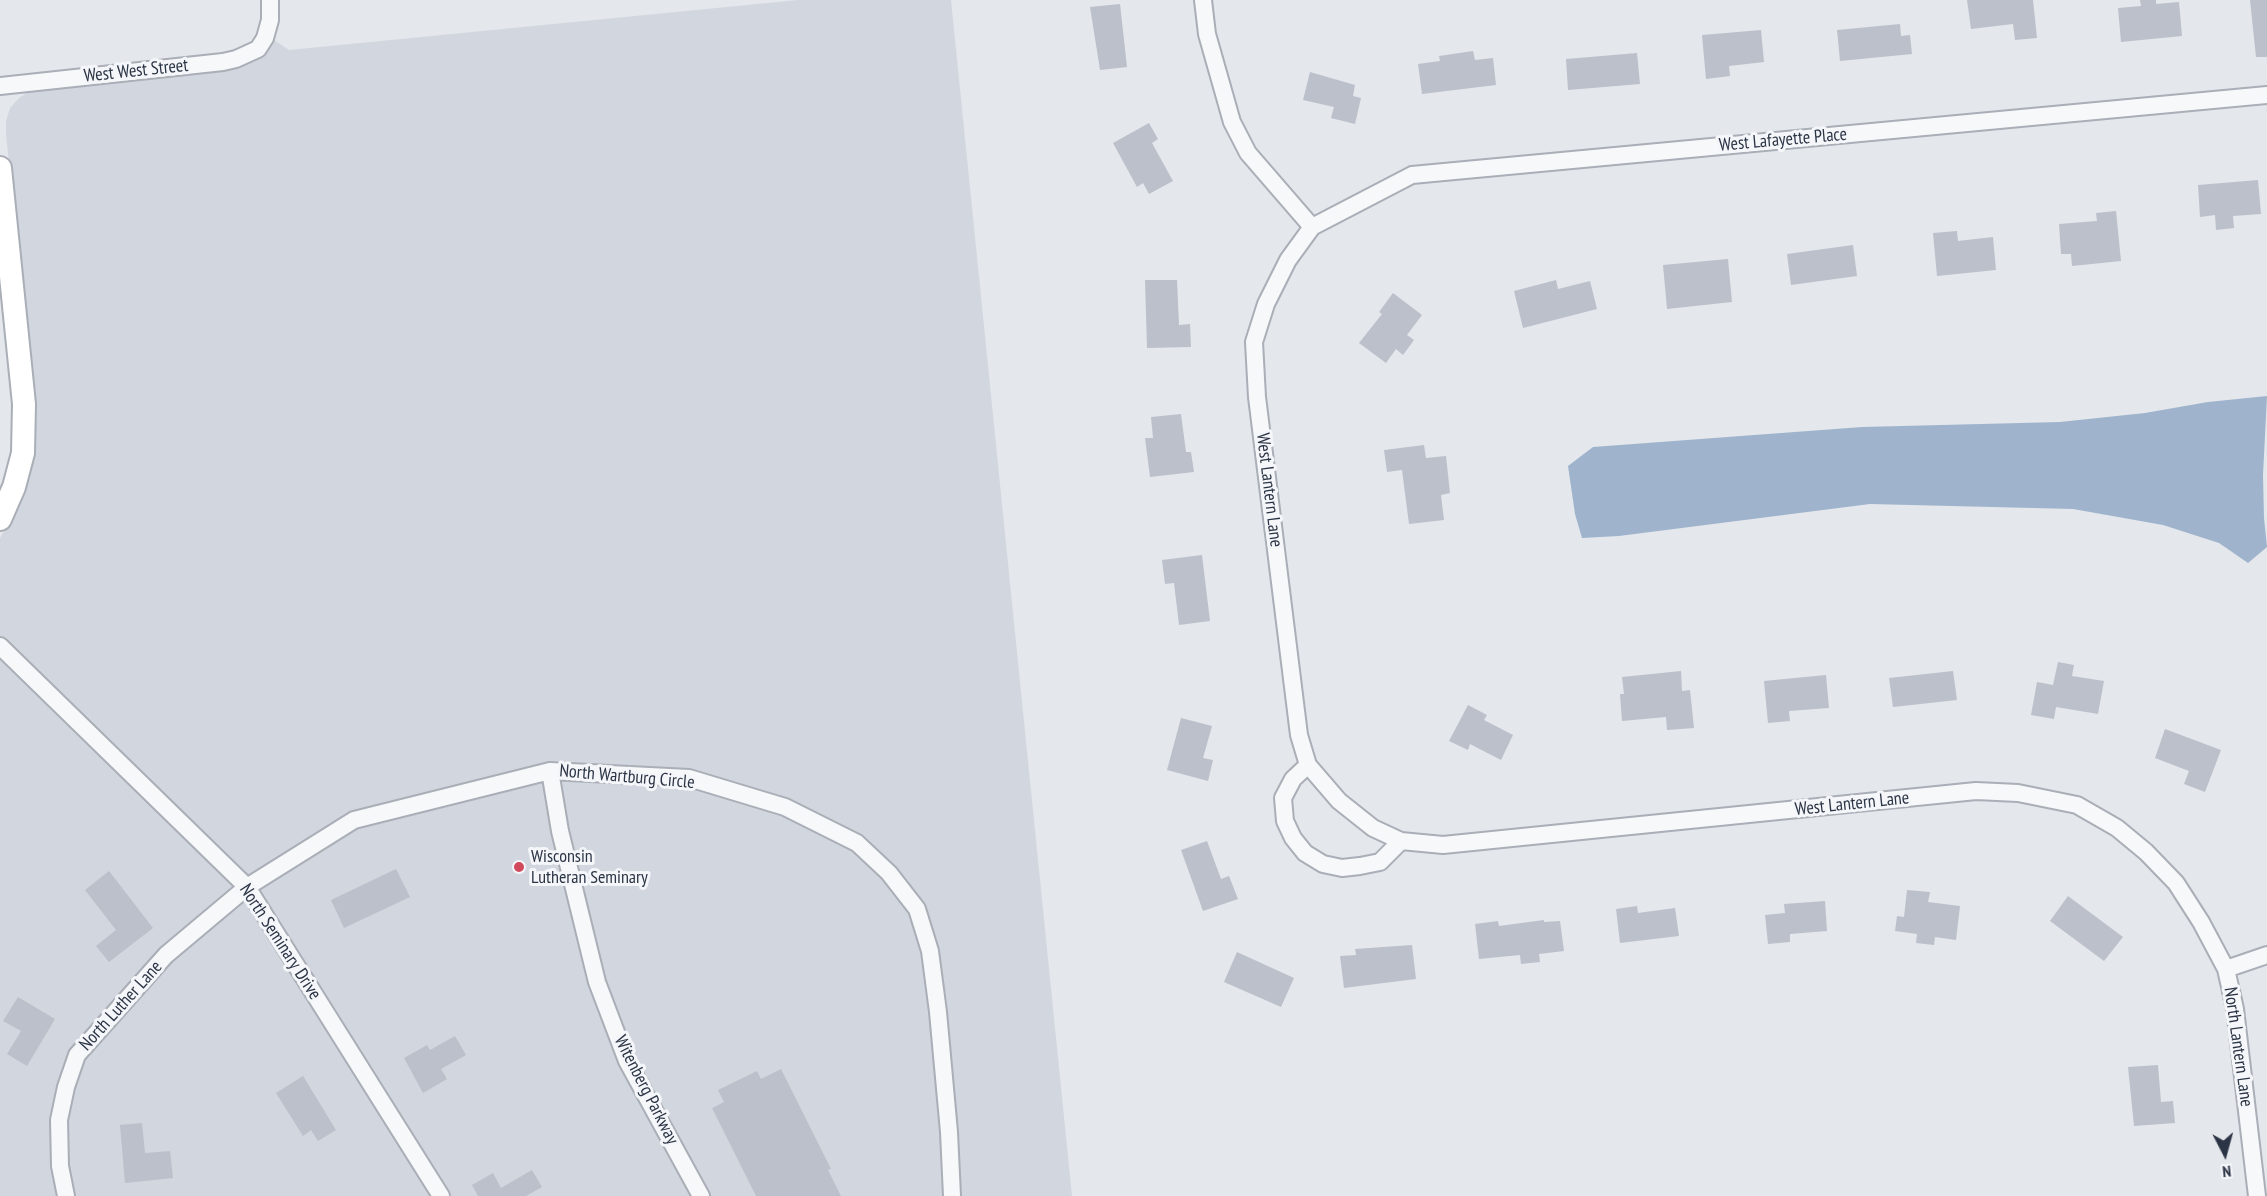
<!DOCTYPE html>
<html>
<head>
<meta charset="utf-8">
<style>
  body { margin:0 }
  #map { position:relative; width:2267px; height:1196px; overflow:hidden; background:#e4e7ec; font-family:"PT Sans Narrow",sans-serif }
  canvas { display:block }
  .north { position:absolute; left:2195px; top:1124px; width:60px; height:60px; -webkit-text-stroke:4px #f4f6f9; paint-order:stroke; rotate:174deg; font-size:16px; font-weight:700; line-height:24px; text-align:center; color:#2b3445 }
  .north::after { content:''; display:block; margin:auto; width:21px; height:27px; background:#2b3445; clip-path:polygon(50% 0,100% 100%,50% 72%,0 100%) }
</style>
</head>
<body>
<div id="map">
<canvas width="2267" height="1196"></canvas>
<div class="north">N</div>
</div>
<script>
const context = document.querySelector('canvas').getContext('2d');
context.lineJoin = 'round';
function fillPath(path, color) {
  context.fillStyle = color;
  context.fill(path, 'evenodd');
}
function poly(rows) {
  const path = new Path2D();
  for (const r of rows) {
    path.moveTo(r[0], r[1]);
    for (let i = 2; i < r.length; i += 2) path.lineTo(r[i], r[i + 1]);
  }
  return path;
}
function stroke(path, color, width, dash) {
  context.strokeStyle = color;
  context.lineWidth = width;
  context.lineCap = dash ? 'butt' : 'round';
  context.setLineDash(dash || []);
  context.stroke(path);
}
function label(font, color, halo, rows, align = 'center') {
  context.font = font + ' "PT Sans Narrow",sans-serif';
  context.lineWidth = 6;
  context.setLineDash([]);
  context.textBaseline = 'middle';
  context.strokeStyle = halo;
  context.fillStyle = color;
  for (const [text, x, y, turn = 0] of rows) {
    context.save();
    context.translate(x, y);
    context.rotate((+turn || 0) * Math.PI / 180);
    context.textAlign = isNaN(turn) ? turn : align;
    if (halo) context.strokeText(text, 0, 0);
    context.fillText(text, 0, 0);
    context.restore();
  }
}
const built = poly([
  [798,0,951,0,1072,1196,0,1196,0,538,19,505,27,481,30,362,6,134,6,121,10,108,19,98,30,91,242,65,263,54,274,40,289,50]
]);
const water = poly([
  [2267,396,2263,475,2264,518,2267,547,2248,563,2219,543,2163,525,2073,509,1870,504,1619,536,1582,538,1575,514,1568,466,1593,447,1862,427,2060,422,2145,413,2208,402]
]);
const building = poly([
  [1967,0,2033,0,2037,38,2015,40,2013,24,1971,29],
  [2140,0,2156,0,2156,4,2179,2,2182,36,2121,42,2118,8,2141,6],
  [2250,0,2267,0,2267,57,2256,57],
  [1120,4,1127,67,1100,70,1090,7],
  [1900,24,1901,36,1910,35,1912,54,1840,61,1837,30],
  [1761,30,1764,62,1729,66,1730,76,1706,79,1702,35],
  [1473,51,1475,60,1493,58,1496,85,1422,94,1418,64,1440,61,1439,56],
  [1637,53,1640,84,1568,90,1566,59],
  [1310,72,1355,85,1353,96,1361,98,1355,124,1331,118,1334,107,1303,100],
  [1149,123,1158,139,1152,143,1173,181,1149,194,1143,183,1137,187,1113,143],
  [2258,180,2261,214,2233,216,2234,228,2216,230,2215,215,2200,217,2198,185],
  [2116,211,2121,261,2072,266,2071,254,2061,254,2059,224,2097,221,2096,213],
  [1957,231,1958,241,1993,237,1996,270,1937,276,1933,233],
  [1853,245,1857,276,1791,285,1787,254],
  [1728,259,1732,302,1667,309,1663,265],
  [1145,280,1177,280,1179,325,1190,324,1191,347,1147,348],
  [1556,280,1558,289,1590,281,1597,309,1523,328,1514,291],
  [1393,293,1422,315,1407,335,1414,340,1403,355,1396,349,1386,363,1359,343,1382,314,1379,312],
  [1181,414,1186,452,1191,452,1194,472,1150,477,1145,438,1153,438,1151,417],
  [1424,445,1426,458,1446,456,1450,493,1441,495,1444,520,1409,524,1402,470,1387,472,1384,450],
  [1202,555,1210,621,1179,625,1174,583,1165,584,1162,560],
  [2058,662,2074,665,2072,676,2104,681,2098,714,2056,707,2054,719,2031,715,2037,682,2053,685],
  [1681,671,1682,691,1690,690,1694,728,1667,730,1666,717,1622,721,1620,694,1624,694,1622,677],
  [1953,671,1957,700,1893,707,1889,678],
  [1826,675,1829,708,1789,711,1790,721,1768,723,1764,681],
  [1468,705,1487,715,1484,720,1513,735,1501,760,1470,744,1468,750,1449,741],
  [1181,718,1212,726,1203,758,1213,760,1208,781,1167,770],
  [2165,729,2221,750,2205,792,2184,784,2189,771,2155,758],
  [1207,841,1221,879,1229,876,1238,899,1203,911,1181,850],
  [396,869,410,897,344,928,331,900],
  [109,871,153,928,109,962,96,946,116,930,85,890],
  [1907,890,1930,892,1928,902,1960,906,1956,940,1935,937,1934,945,1916,943,1917,934,1895,931,1897,916,1904,917],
  [2068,896,2123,937,2104,961,2050,921],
  [1825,901,1827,931,1790,934,1790,942,1768,944,1765,915,1785,913,1784,904],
  [1637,906,1638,913,1675,908,1679,936,1620,943,1616,909],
  [1544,920,1544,922,1560,921,1564,951,1539,954,1540,962,1521,964,1520,955,1479,959,1475,924,1498,921,1499,926],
  [1412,945,1416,979,1344,988,1340,956,1356,955,1355,949],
  [1237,952,1294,978,1281,1007,1224,982],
  [18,997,55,1019,27,1066,7,1054,21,1031,3,1021],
  [455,1036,466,1055,441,1069,447,1079,423,1093,404,1058,427,1045,430,1050],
  [2158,1065,2161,1102,2173,1101,2175,1123,2134,1126,2128,1067],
  [781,1069,831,1169,828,1170,841,1196,756,1196,712,1108,724,1102,718,1090,757,1071,761,1079],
  [303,1076,336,1130,318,1141,311,1130,303,1136,276,1093],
  [142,1123,145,1153,170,1151,173,1178,125,1183,120,1125],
  [532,1170,542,1187,526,1196,478,1196,472,1185,493,1173,501,1188]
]);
const street = poly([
  [1203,0,1207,34,1232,122,1248,153,1312,227],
  [0,86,223,62,236,59,258,49,265,38,270,20,270,0],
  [0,646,247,887,441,1196],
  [1308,765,1293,779,1283,798,1285,821,1293,838,1305,853,1323,864,1342,868,1360,866,1380,862,1401,841],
  [550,771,560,831,597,982,627,1061,701,1196],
  [2226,969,2267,955],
  [66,1196,60,1166,59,1120,66,1087,77,1055,166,955,247,887,354,820,550,771,689,778,785,807,857,843,889,873,917,909,930,951,938,1012,949,1132,952,1196],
  [2257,1196,2235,1009,2226,969,2201,922,2176,883,2146,852,2117,828,2077,805,2018,793,1976,791,1443,845,1401,841,1373,828,1339,801,1308,765,1299,735,1257,397,1254,342,1266,304,1288,260,1312,227,1412,175,2267,95]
]);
const secondary = poly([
  [0,168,24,404,23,453,14,487,0,519]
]);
const markers = [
  [519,867,6,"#d1495b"]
];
const streetNames = [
  ["West West Street",136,71,-6],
  ["West Lafayette Place",1783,140,-5],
  ["West Lantern Lane",1269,490,83],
  ["North Wartburg Circle",627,777,5],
  ["West Lantern Lane",1852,804,-6],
  ["North Seminary Drive",280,942,57],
  ["North Luther Lane",121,1006,-48],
  ["North Lantern Lane",2238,1047,82],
  ["Witenberg Parkway",646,1090,63]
];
const poiNames = [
  ["Wisconsin",531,857],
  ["Lutheran Seminary",531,878]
];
fillPath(built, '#d2d6de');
fillPath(water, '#9fb4cc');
fillPath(building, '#bbc0ca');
stroke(street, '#a9aeb7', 20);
stroke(secondary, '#a9aeb7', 26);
stroke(street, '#f7f8fa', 16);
stroke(secondary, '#fff', 22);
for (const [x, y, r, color] of markers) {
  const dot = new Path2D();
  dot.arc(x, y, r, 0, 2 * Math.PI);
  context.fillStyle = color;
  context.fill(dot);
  stroke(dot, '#f4f6f9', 2);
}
label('18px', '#2b3445', '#f4f6f9', streetNames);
label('18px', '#2b3445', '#f4f6f9', poiNames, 'left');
</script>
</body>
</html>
